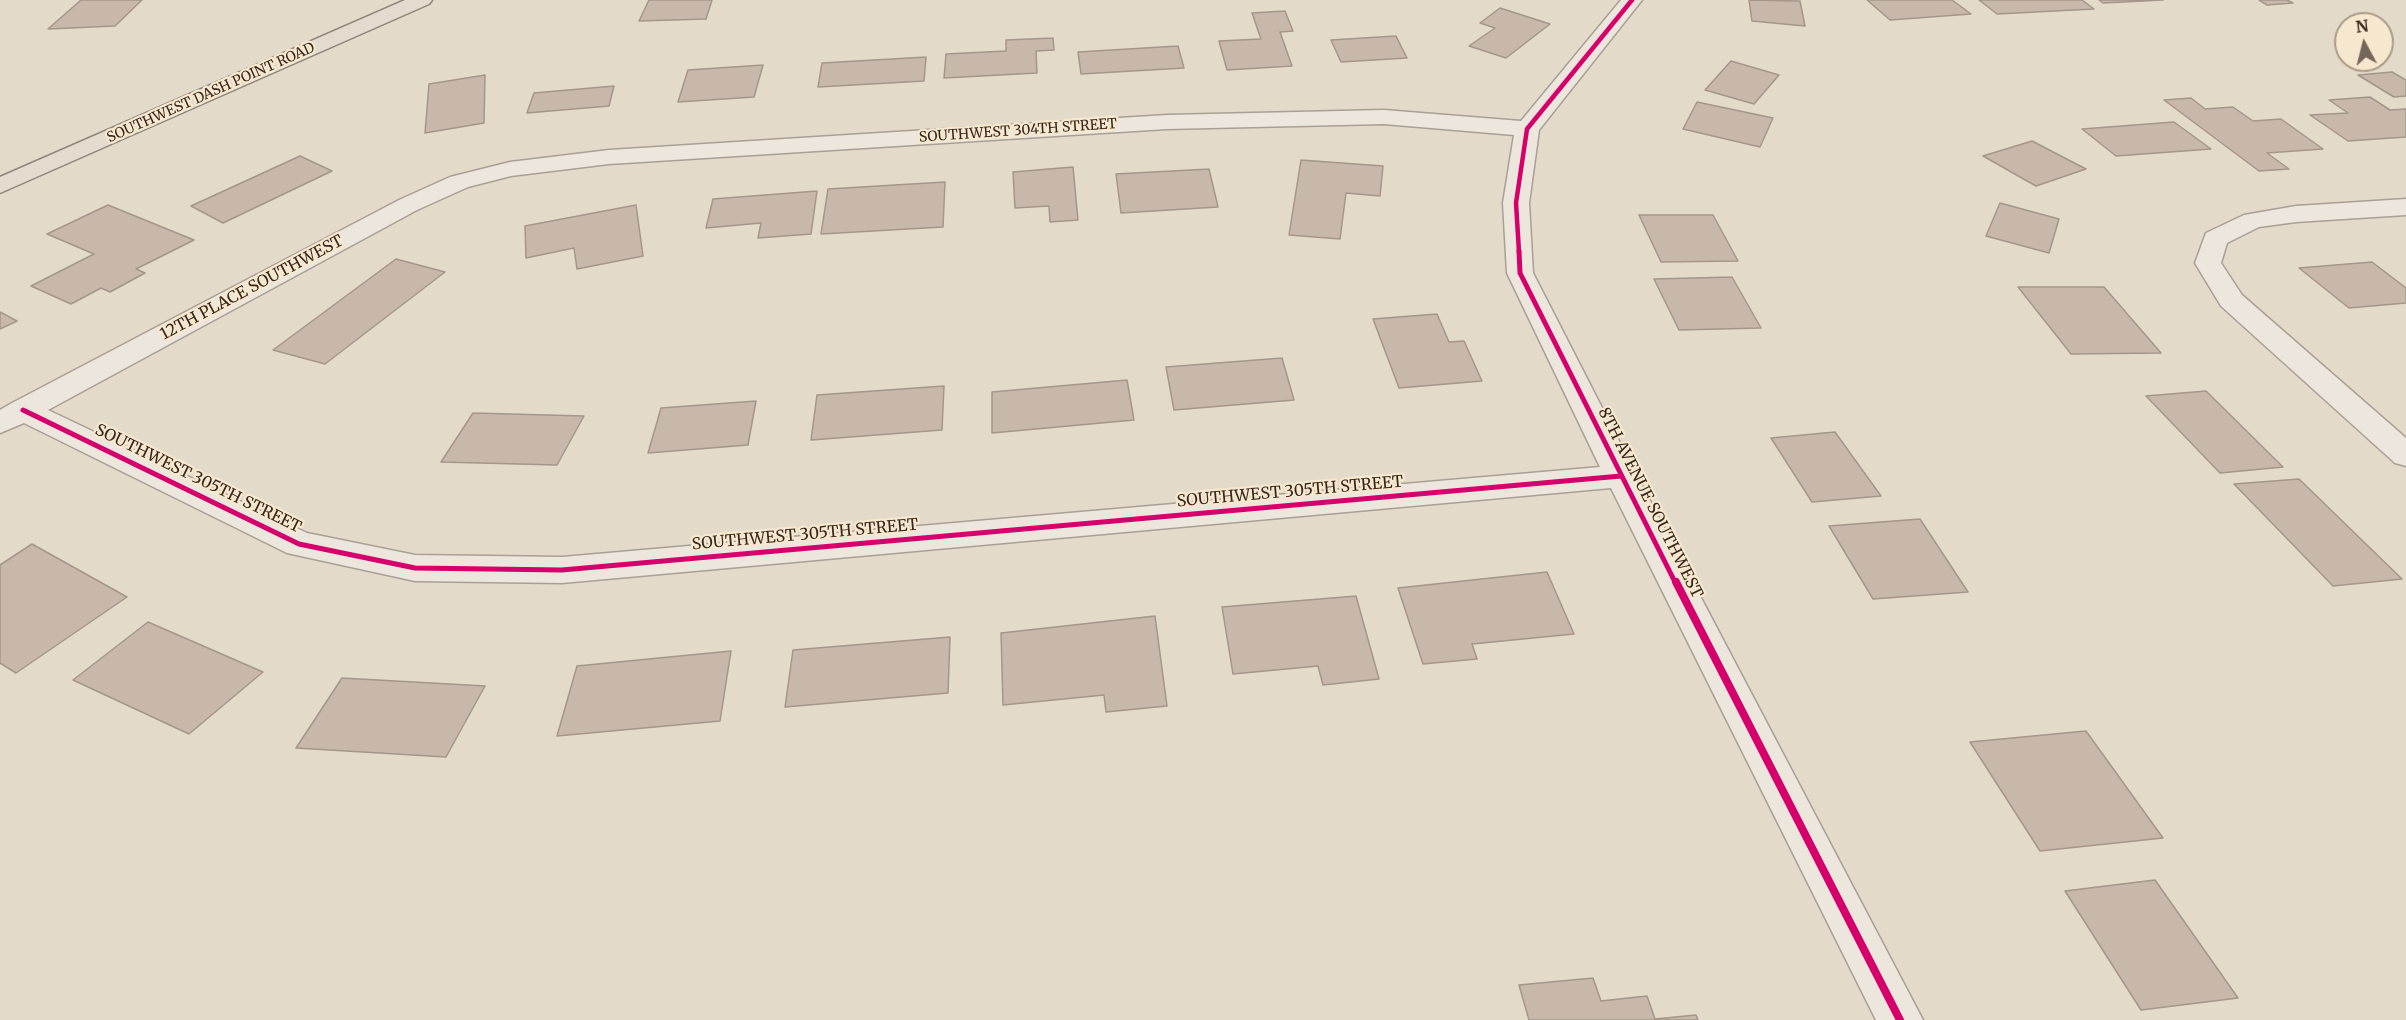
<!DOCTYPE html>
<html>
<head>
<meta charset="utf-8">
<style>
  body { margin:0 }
  #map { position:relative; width:2406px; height:1020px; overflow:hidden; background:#e4daca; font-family:Merriweather,serif }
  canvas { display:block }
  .north { position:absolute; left:2334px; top:12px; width:60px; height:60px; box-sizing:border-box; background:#f6e8cf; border:2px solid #aa9b87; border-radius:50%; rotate:353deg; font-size:16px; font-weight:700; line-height:24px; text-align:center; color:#37271c }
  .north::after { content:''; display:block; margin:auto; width:21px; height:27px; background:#746659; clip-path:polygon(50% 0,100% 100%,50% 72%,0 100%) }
</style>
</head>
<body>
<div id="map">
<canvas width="2406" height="1020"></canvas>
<div class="north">N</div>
</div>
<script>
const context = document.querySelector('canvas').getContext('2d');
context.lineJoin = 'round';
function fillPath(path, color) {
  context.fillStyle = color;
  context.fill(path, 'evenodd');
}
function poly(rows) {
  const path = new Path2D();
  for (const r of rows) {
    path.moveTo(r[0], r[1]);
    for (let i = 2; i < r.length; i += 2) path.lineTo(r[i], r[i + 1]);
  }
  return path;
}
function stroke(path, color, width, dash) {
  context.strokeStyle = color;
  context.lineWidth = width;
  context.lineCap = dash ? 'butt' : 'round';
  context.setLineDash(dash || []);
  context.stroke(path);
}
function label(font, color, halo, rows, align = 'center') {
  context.font = font + ' Merriweather,serif';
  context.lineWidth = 4.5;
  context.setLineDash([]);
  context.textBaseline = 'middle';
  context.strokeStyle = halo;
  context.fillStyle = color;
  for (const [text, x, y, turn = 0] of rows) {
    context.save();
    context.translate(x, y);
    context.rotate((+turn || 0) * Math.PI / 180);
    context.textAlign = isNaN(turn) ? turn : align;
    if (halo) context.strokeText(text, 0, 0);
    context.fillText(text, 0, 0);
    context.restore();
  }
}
const building = poly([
  [81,0,142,0,115,26,48,29,81,0],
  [649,0,712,0,706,19,639,21,649,0],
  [1749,0,1800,1,1805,26,1752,21,1749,0],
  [1867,0,1952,0,1971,14,1890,20,1867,0],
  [1979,0,2082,0,2094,9,1997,14,1979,0],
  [2099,0,2163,0,2103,3,2099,0],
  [2259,0,2287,0,2293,3,2267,5,2259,0],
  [1500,8,1550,24,1506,58,1469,46,1495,28,1480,23,1500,8],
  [1285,11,1293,31,1280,32,1292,66,1227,70,1219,41,1261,39,1252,13,1285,11],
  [1396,36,1407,58,1341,62,1331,40,1396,36],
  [1053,38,1054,50,1036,51,1037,73,944,78,946,54,1006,51,1006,40,1053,38],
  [1178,46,1184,68,1081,74,1078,52,1178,46],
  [926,57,924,81,818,87,822,63,926,57],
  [1731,61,1779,75,1754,104,1705,90,1731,61],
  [763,65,754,97,678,102,688,70,763,65],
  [2392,72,2406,80,2406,96,2394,97,2358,75,2392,72],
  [485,75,484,123,425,133,429,84,485,75],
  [614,86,609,106,527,113,534,93,614,86],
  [2370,97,2390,110,2406,109,2406,137,2348,141,2310,115,2348,113,2329,100,2370,97],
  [2191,98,2205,109,2233,107,2253,121,2281,119,2323,149,2267,153,2289,169,2259,171,2164,100,2191,98],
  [1697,102,1773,118,1760,147,1683,129,1697,102],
  [2174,122,2211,149,2116,156,2082,129,2174,122],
  [2032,141,2086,169,2036,186,1983,156,2032,141],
  [300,156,332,171,223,223,191,206,300,156],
  [1301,160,1383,166,1380,196,1346,193,1340,239,1289,235,1301,160],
  [1073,167,1078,220,1050,222,1049,206,1015,208,1013,172,1073,167],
  [1209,169,1218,207,1121,213,1116,174,1209,169],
  [945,182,943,227,821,234,828,189,945,182],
  [817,191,811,234,758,238,761,223,706,228,713,199,817,191],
  [2000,203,2059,219,2049,253,1986,236,2000,203],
  [108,205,194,240,136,269,145,273,110,292,101,288,71,304,31,286,94,254,47,234,108,205],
  [636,205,643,256,577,269,574,248,526,258,525,226,636,205],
  [1639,215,1713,215,1738,261,1661,262,1639,215],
  [396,259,445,272,325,364,273,350,396,259],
  [2372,262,2406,288,2406,303,2349,308,2299,268,2372,262],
  [1732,277,1761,328,1679,330,1654,279,1732,277],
  [2018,287,2104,287,2161,353,2071,354,2018,287],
  [0,312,17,321,0,329,0,312],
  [1437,314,1449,342,1464,341,1482,381,1399,388,1373,319,1437,314],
  [1282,358,1294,400,1174,410,1166,367,1282,358],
  [1127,380,1134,420,992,433,992,392,1127,380],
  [944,386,942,430,811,440,817,395,944,386],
  [2206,391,2283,467,2220,473,2146,396,2206,391],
  [756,401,748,445,648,453,661,408,756,401],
  [473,413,584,416,557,465,441,462,473,413],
  [1835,432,1881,496,1812,502,1771,438,1835,432],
  [2299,479,2402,579,2333,586,2234,484,2299,479],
  [1920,519,1968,592,1873,599,1829,526,1920,519],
  [32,544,127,597,16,673,0,663,0,565,32,544],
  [1547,572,1574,634,1472,644,1477,659,1423,664,1398,588,1547,572],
  [1356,596,1379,679,1323,685,1318,666,1233,674,1222,607,1356,596],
  [1155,616,1167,706,1106,712,1104,695,1003,705,1001,633,1155,616],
  [148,622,263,672,189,734,73,680,148,622],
  [950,637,948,693,785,707,793,650,950,637],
  [731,651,720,721,557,736,577,666,731,651],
  [342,678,485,686,446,757,296,748,342,678],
  [2086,731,2163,838,2040,851,1970,742,2086,731],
  [2155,880,2238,998,2141,1010,2065,891,2155,880],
  [1593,978,1601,1001,1647,996,1655,1019,1696,1015,1698,1020,1529,1020,1519,985,1593,978]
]);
const minor = poly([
  [1621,0,1642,0,1539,130,1529,203,1533,273,1637,476,1923,1020,1876,1020,1611,488,562,583,415,581,287,553,24,423,0,433,0,410,12,403,399,200,450,177,510,162,609,150,1167,115,1384,110,1521,121,1621,0],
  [1384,124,1514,135,1503,203,1507,273,1600,467,562,557,415,555,307,533,48,410,417,210,468,187,511,176,609,164,1167,129,1384,124],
  [2406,199,2406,215,2296,222,2259,227,2227,243,2221,263,2242,295,2406,438,2406,466,2395,463,2221,306,2195,263,2206,233,2244,215,2296,206,2406,199]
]);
const major = poly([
  [405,0,432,0,429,4,0,193,0,177,405,0]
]);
const cyclewayFar2 = poly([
  [1519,252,1516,203,1527,129,1632,0]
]);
const cyclewayFar1 = poly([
  [1519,251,1520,273,1676,584],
  [23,410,299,544,415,568,562,570,1621,476]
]);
const cycleway = poly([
  [1676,582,1900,1020]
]);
const farStreetnames = [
  ["SOUTHWEST DASH POINT ROAD",211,93,-24],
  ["SOUTHWEST 304TH STREET",1018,131,-4]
];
const streetNames = [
  ["12TH PLACE SOUTHWEST",252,288,-28],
  ["SOUTHWEST 305TH STREET",198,479,26],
  ["SOUTHWEST 305TH STREET",1290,492,-5],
  ["8TH AVENUE SOUTHWEST",1650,503,63],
  ["SOUTHWEST 305TH STREET",805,535,-5]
];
fillPath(building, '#c8b8ab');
stroke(building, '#a4968a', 1.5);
stroke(minor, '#a99f94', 3);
stroke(major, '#8e857a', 3);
fillPath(minor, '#ece6dc');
fillPath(major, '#e3dbcd');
stroke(cyclewayFar2, '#d6006c', 4.5);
stroke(cyclewayFar1, '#d6006c', 5);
stroke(cycleway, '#d6006c', 8);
label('14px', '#37271c', '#f6e8cf', farStreetnames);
label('16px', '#37271c', '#f6e8cf', streetNames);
</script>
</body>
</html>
